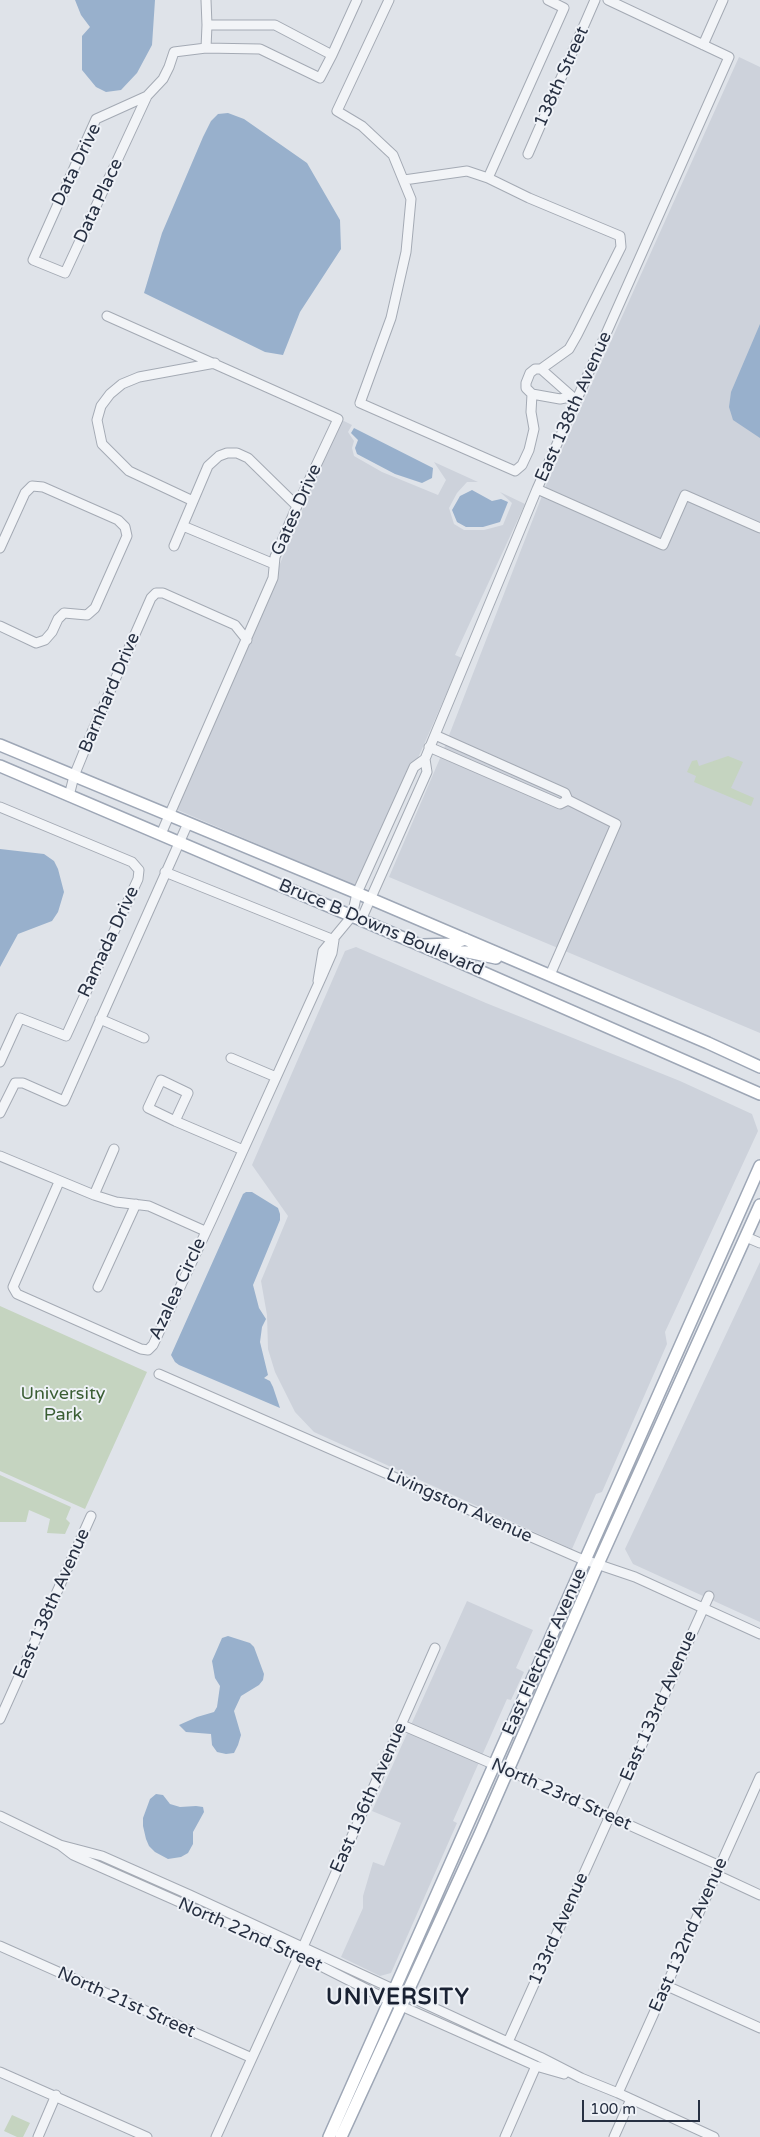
<!DOCTYPE html>
<html>
<head>
<meta charset="utf-8">
<style>
  body { margin:0 }
  #map { position:relative; width:760px; height:2137px; overflow:hidden; background:#dfe3e9; font-family:"Varela Round",sans-serif }
  canvas { display:block }
  .scale { position:absolute; left:582px; top:2100px; width:118px; height:22px; box-sizing:border-box; border:2px solid #273042; border-top:0; padding-left:6px; font-size:15px; line-height:18px; white-space:nowrap; color:#273042; -webkit-text-stroke:4px #eff2f7; paint-order:stroke }
</style>
</head>
<body>
<div id="map">
<canvas width="760" height="2137"></canvas>
<div class="scale">100 m</div>
</div>
<script>
const context = document.querySelector('canvas').getContext('2d');
context.lineJoin = 'round';
function fillPath(path, color) {
  context.fillStyle = color;
  context.fill(path, 'evenodd');
}
function poly(rows) {
  const path = new Path2D();
  for (const r of rows) {
    path.moveTo(r[0], r[1]);
    for (let i = 2; i < r.length; i += 2) path.lineTo(r[i], r[i + 1]);
  }
  return path;
}
function stroke(path, color, width, dash) {
  context.strokeStyle = color;
  context.lineWidth = width;
  context.lineCap = dash ? 'butt' : 'round';
  context.setLineDash(dash || []);
  context.stroke(path);
}
function label(font, color, halo, rows, align = 'center') {
  context.font = font + ' "Varela Round",sans-serif';
  context.lineWidth = 4;
  context.setLineDash([]);
  context.textBaseline = 'middle';
  context.strokeStyle = halo;
  context.fillStyle = color;
  for (const [text, x, y, turn = 0] of rows) {
    context.save();
    context.translate(x, y);
    context.rotate((+turn || 0) * Math.PI / 180);
    context.textAlign = isNaN(turn) ? turn : align;
    if (halo) context.strokeText(text, 0, 0);
    context.fillText(text, 0, 0);
    context.restore();
  }
}
const built = poly([
  [739,57,760,67,760,1033,389,877,441,756,547,483],
  [340,419,352,425,348,432,354,441,352,448,354,456,382,472,438,495,446,480,434,462,478,482,467,482,457,493,449,508,454,524,464,530,484,530,503,525,512,503,500,492,525,504,455,655,462,658,418,758,410,765,356,886,173,808,277,571],
  [356,947,486,1003,680,1081,752,1114,758,1131,665,1332,667,1344,602,1492,596,1494,572,1549,314,1432,295,1412,275,1372,268,1349,267,1315,261,1281,288,1216,252,1165,345,951],
  [760,1262,760,1622,633,1564,625,1549],
  [467,1601,533,1630,516,1668,524,1672,511,1700,507,1699,453,1821,457,1823,391,1973,380,1976,341,1957,363,1908,363,1896,373,1862,384,1866,401,1823,372,1811]
]);
const green = poly([
  [728,756,743,762,731,788,754,798,751,806,694,782,696,776,687,772,692,761,697,760,699,766],
  [0,1306,147,1372,85,1509,0,1471],
  [0,1475,71,1507,66,1519,70,1523,65,1534,47,1533,50,1519,29,1510,26,1522,0,1522],
  [12,2115,30,2123,23,2137,17,2137,4,2131]
]);
const water = poly([
  [75,0,155,0,152,45,137,73,121,90,106,92,96,87,82,70,82,36,90,27,81,15],
  [228,113,244,119,307,163,340,220,341,249,300,312,283,355,265,352,144,293,162,233,203,137,211,121,218,114],
  [760,324,760,438,733,420,729,407,731,392],
  [354,428,433,468,432,478,422,483,395,474,357,454,355,448,358,440,351,433],
  [472,490,492,501,501,499,508,502,500,522,483,527,466,527,457,522,452,510,460,496],
  [0,849,44,854,54,861,58,869,64,892,58,912,52,921,18,934,0,967],
  [246,1192,252,1192,278,1208,280,1214,280,1220,253,1285,259,1308,266,1319,262,1327,260,1342,268,1375,264,1378,270,1381,273,1387,280,1408,179,1365,175,1362,171,1355,243,1194],
  [228,1636,250,1643,254,1647,264,1674,263,1680,259,1685,241,1696,234,1711,241,1735,238,1745,234,1753,226,1754,217,1752,212,1745,211,1734,186,1732,179,1725,197,1717,214,1712,217,1707,220,1686,215,1678,212,1661,222,1638],
  [156,1794,163,1795,170,1804,180,1807,196,1806,203,1807,204,1812,193,1832,193,1844,188,1853,181,1857,168,1859,155,1852,149,1846,146,1839,143,1826,143,1818,150,1799]
]);
const minor = poly([
  [206,0,207,25],
  [389,0,337,111,362,126,393,155,411,199,406,252,391,318,360,403,515,471,522,465,529,450,534,429,531,412,532,394],
  [703,45,723,0],
  [205,48,260,49,320,78,332,55],
  [147,96,96,119,33,260,65,273,147,96,163,79,169,67,174,52,206,48,207,25,275,25,332,55,357,0],
  [528,154,595,0],
  [404,180,467,171,488,178],
  [107,316,338,419,297,506,275,557,273,578,161,834],
  [541,369,569,349,577,335,621,247,620,236,529,198,488,178,564,8,548,0],
  [570,397,560,399,532,394,526,388,526,383,530,373,535,369,541,369,576,400],
  [537,489,663,545,685,495,760,528],
  [193,501,129,471,102,444,97,420,101,406,110,394,122,384,139,377,215,363],
  [183,526,274,564],
  [174,546,208,466,219,456,227,453,237,453,248,458,297,506],
  [0,548,25,493,32,486,43,487,118,520,125,527,127,536,95,608,87,615,64,613,58,619,52,632,45,640,36,643,0,626],
  [429,747,560,804,568,800,565,793,435,735],
  [69,796,74,776,92,732,151,598,156,593,163,593,235,625,247,640],
  [0,807,132,862,139,870,138,879,66,1036,20,1018,0,1062],
  [165,872,334,940],
  [361,920,427,772,425,759],
  [550,975,616,824,568,800],
  [318,981,323,951,352,916,357,893,414,767,425,759,537,489,729,57,608,0],
  [100,1019,144,1038],
  [231,1058,276,1077],
  [0,1113,15,1083,23,1083,64,1101,188,823],
  [175,1121,148,1108,161,1080,188,1093,175,1121,243,1150],
  [0,1156,94,1195,116,1202,149,1206,205,1231],
  [59,1182,16,1280,13,1287,17,1294,141,1349,148,1350,153,1345,212,1219,322,976,332,953,334,940],
  [94,1195,114,1149],
  [746,1237,760,1243],
  [98,1287,136,1204],
  [159,1374,579,1558,635,1577,760,1634],
  [0,1719,91,1516],
  [402,1725,516,1774,720,1866],
  [0,1816,60,1845,73,1855,299,1955,390,2001,536,2066,564,2074],
  [60,1845,102,1856,190,1895,540,2057,581,2078,618,2093,714,2137],
  [717,1875,760,1895],
  [0,1946,252,2058],
  [303,1947,435,1648],
  [667,1986,760,2028],
  [508,2042,709,1596],
  [0,2072,147,2137],
  [618,2093,760,1777],
  [38,2137,56,2095],
  [216,2137,299,1955],
  [505,2137,536,2066],
  [614,2137,631,2099]
]);
const major = poly([
  [0,745,357,893,708,1043,760,1067],
  [0,766,448,957,760,1094],
  [424,945,451,944,465,939],
  [448,957,458,952,468,952,496,958],
  [329,2137,760,1166],
  [341,2137,480,1834,598,1564,760,1205]
]);
const streetNames = [
  ["138th Street",562,77,-66],
  ["Data Drive",77,165,-64],
  ["Data Place",99,201,-65],
  ["East 138th Avenue",574,407,-66],
  ["Gates Drive",297,510,-66],
  ["Barnhard Drive",110,693,-67],
  ["Bruce B Downs Boulevard",381,928,23],
  ["Ramada Drive",109,942,-65],
  ["Azalea Circle",178,1289,-65],
  ["Livingston Avenue",459,1506,24],
  ["East 138th Avenue",52,1604,-66],
  ["East Fletcher Avenue",545,1652,-66],
  ["East 133rd Avenue",659,1706,-66],
  ["North 23rd Street",561,1795,24],
  ["East 136th Avenue",369,1798,-66],
  ["133rd Avenue",559,1929,-66],
  ["North 22nd Street",250,1935,24],
  ["East 132nd Avenue",689,1935,-66],
  ["North 21st Street",126,2003,24]
];
const parkNames = [
  ["University",63,1394],
  ["Park",63,1415]
];
const districtNames = [
  ["UNIVERSITY",398,1998]
];
fillPath(built, '#cdd2db');
fillPath(green, '#c5d4c0');
fillPath(water, '#98b0cc');
stroke(minor, '#a4aab4', 11);
stroke(major, '#9ea7b6', 14);
stroke(minor, '#f2f4f7', 9);
stroke(major, '#fff', 11);
label('18px', '#273042', '#eff2f7', streetNames);
label('18px', '#3b5e34', '#eff2f7', parkNames);
context.letterSpacing = '1px';
label('bold 22px', '#192132', '#eff2f7', districtNames);
context.letterSpacing = '0px';
</script>
</body>
</html>
